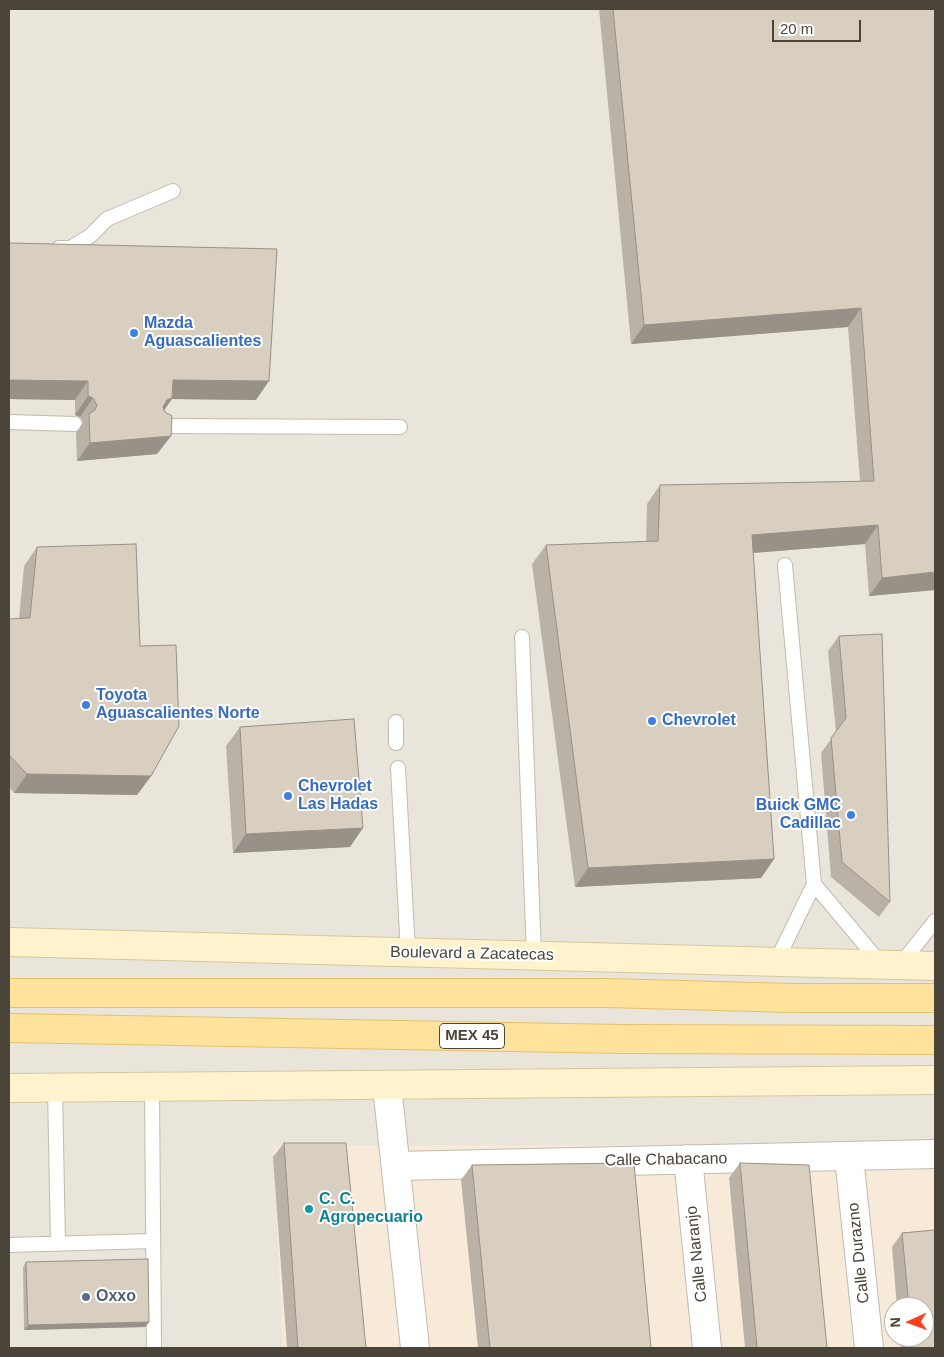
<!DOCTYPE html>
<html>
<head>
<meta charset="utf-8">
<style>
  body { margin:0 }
  #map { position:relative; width:944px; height:1357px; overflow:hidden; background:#f6f3ec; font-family:Helvetica,sans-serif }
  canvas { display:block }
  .frame { position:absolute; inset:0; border:10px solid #4b4439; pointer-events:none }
  .north { position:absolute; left:884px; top:1297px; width:50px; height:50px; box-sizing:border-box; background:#fff; border:1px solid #b7b4b0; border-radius:50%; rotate:268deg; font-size:14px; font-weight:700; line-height:20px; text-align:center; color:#4b4439 }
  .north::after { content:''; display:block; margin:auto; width:18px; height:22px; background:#fc3f1d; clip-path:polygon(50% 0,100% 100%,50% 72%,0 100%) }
  .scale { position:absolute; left:772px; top:20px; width:89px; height:22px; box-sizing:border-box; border:2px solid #4b4439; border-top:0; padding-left:6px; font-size:15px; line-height:18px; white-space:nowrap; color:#4b4439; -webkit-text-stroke:4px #fff; paint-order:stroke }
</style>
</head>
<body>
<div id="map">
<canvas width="944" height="1357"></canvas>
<div class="frame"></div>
<div class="north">N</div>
<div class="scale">20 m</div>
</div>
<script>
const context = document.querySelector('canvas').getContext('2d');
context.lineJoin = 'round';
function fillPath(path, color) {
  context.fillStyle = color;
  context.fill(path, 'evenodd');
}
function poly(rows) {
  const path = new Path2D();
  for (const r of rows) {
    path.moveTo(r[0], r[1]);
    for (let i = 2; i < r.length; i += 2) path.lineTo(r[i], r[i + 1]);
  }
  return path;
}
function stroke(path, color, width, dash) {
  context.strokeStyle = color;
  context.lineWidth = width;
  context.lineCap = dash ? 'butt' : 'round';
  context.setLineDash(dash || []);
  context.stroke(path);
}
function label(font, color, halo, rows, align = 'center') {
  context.font = font + ' Helvetica,sans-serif';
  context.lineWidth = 4;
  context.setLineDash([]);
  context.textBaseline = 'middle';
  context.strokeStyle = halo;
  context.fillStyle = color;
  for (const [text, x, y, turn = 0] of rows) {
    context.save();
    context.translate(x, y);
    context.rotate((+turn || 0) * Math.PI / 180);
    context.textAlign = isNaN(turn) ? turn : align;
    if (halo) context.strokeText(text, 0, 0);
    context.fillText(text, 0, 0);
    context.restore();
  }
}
const residential = poly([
  [9,9,935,9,935,1348,9,1348],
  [894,1307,924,1307,924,1337,894,1337]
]);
const commercial = poly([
  [935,1144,935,1348,283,1348,273,1146],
  [894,1307,924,1307,924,1337,894,1337]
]);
const lane = poly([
  [59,248,70,248,90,236,107,219,173,191],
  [9,422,75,424],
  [159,426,400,427],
  [522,637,534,956],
  [396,722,396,743],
  [398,768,408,952],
  [814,884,881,964],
  [776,962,814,884,785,565],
  [900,965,935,921],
  [152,1087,154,1348],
  [55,1089,58,1244],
  [9,1245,153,1241]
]);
const street = poly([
  [387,1086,415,1348],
  [849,1157,869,1348],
  [688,1159,707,1348],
  [397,1166,935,1154]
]);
const secondary = poly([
  [9,942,935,966],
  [9,1088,935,1080]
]);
const primary = poly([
  [9,993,607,993,792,998,935,998],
  [9,1028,622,1039,935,1040]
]);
const wall = poly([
  [599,9,935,9,935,590,869,596,865,544,753,553,774,859,761,878,575,887,532,564,546,545,646,542,647,504,660,485,860,481,848,327,631,344],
  [9,243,256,400,172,399,164,410,171,436,157,454,77,461,76,433,83,422,80,417,75,415,75,400,9,399],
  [37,547,140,646,151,776,137,795,14,793,9,787,9,619,19,619,24,566],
  [839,636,890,902,879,917,831,877,821,753,836,732,828,651],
  [240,727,350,847,233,853,226,746],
  [284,1143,366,1348,287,1348,273,1157],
  [740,1163,827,1348,745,1348,729,1178],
  [472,1165,651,1348,478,1348,461,1180],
  [935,1230,935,1348,901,1348,900,1337,924,1337,924,1307,897,1307,892,1247,902,1233],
  [26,1262,149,1322,145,1327,24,1330,23,1267]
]);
const shadedWall = poly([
  [861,308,848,327,631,344,644,325],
  [9,380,88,381,75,400,9,399],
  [173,380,269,381,256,400,172,399,159,417,154,419],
  [88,396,93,398,80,417,75,415],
  [171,436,157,454,77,461,90,443],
  [878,525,865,544,739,554,752,535],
  [935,572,935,590,869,596,882,578],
  [27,774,151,776,137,795,14,793],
  [363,828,350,847,233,853,246,834],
  [774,859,761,878,575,887,588,868],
  [149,1322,145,1327,24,1330,28,1325]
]);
const building = poly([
  [613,9,935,9,935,572,882,578,878,525,752,535,774,859,588,868,546,545,658,541,660,485,874,481,861,308,644,325,613,9],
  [9,243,277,249,269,381,173,380,172,398,167,400,163,407,165,412,172,416,171,436,90,443,89,414,95,410,97,405,93,398,88,396,88,381,9,380,9,243],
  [136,544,140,646,176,645,179,726,151,776,27,774,9,755,9,619,30,618,37,547,136,544],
  [882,634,890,902,842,862,831,738,846,718,839,636,882,634],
  [354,719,363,828,246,834,240,727,354,719],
  [284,1143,346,1143,366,1348,298,1348,284,1143],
  [634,1163,651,1348,490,1348,472,1165,634,1163],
  [740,1163,809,1165,827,1348,757,1348,740,1163],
  [935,1230,935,1348,913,1348,912,1337,924,1337,924,1307,909,1307,902,1233,935,1230],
  [148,1259,149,1322,28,1325,26,1262,148,1259]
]);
const markers = [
  [134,333,5,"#3f7fe0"],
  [86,705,5,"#3f7fe0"],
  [652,721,5,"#3f7fe0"],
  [288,796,5,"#3f7fe0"],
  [851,815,5,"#3f7fe0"],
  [309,1209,5,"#0f9aa8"],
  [86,1297,5,"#5c6f8a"]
];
const shields = [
  [472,1036,65]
];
const shieldNames = [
  ["MEX 45",472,1036]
];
const shopNames = [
  ["Mazda",144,324],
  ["Aguascalientes",144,342],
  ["Toyota",96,696],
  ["Aguascalientes Norte",96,714],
  ["Chevrolet",662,721],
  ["Chevrolet",298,787],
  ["Las Hadas",298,805],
  ["Buick GMC",841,806,"right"],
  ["Cadillac",841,824,"right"]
];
const streetNames = [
  ["Boulevard a Zacatecas",472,954,1],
  ["Calle Chabacano",666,1160,-1],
  ["Calle Durazno",859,1253,-96],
  ["Calle Naranjo",697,1254,-96]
];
const cultureNames = [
  ["C. C.",319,1200],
  ["Agropecuario",319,1218]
];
const serviceNames = [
  ["Oxxo",96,1297]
];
fillPath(residential, '#eae5da');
fillPath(commercial, '#f7ead8');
stroke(lane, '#c2bbae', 16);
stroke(street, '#c2bbae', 30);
stroke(secondary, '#d6c79b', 30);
stroke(primary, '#e6c16a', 30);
stroke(lane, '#fff', 14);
stroke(street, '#fff', 28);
stroke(secondary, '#fff3cd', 28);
stroke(primary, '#ffe39c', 28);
fillPath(wall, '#bab2a6');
fillPath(shadedWall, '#979187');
fillPath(building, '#d8cfc1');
stroke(building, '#979187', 1);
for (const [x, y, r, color] of markers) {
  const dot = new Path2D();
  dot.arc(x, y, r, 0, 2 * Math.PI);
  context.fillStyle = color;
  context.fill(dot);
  stroke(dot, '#fff', 2);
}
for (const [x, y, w] of shields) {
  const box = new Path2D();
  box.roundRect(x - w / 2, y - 12.5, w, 25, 4);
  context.fillStyle = '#fff';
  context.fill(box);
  stroke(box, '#4b4439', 1);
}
label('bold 15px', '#4b4439', null, shieldNames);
label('bold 16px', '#366cbe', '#fff', shopNames, 'left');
label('16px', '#4b4439', '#fff', streetNames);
label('bold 16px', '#0d838f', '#fff', cultureNames, 'left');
label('bold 16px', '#4e5e75', '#fff', serviceNames, 'left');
</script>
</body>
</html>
